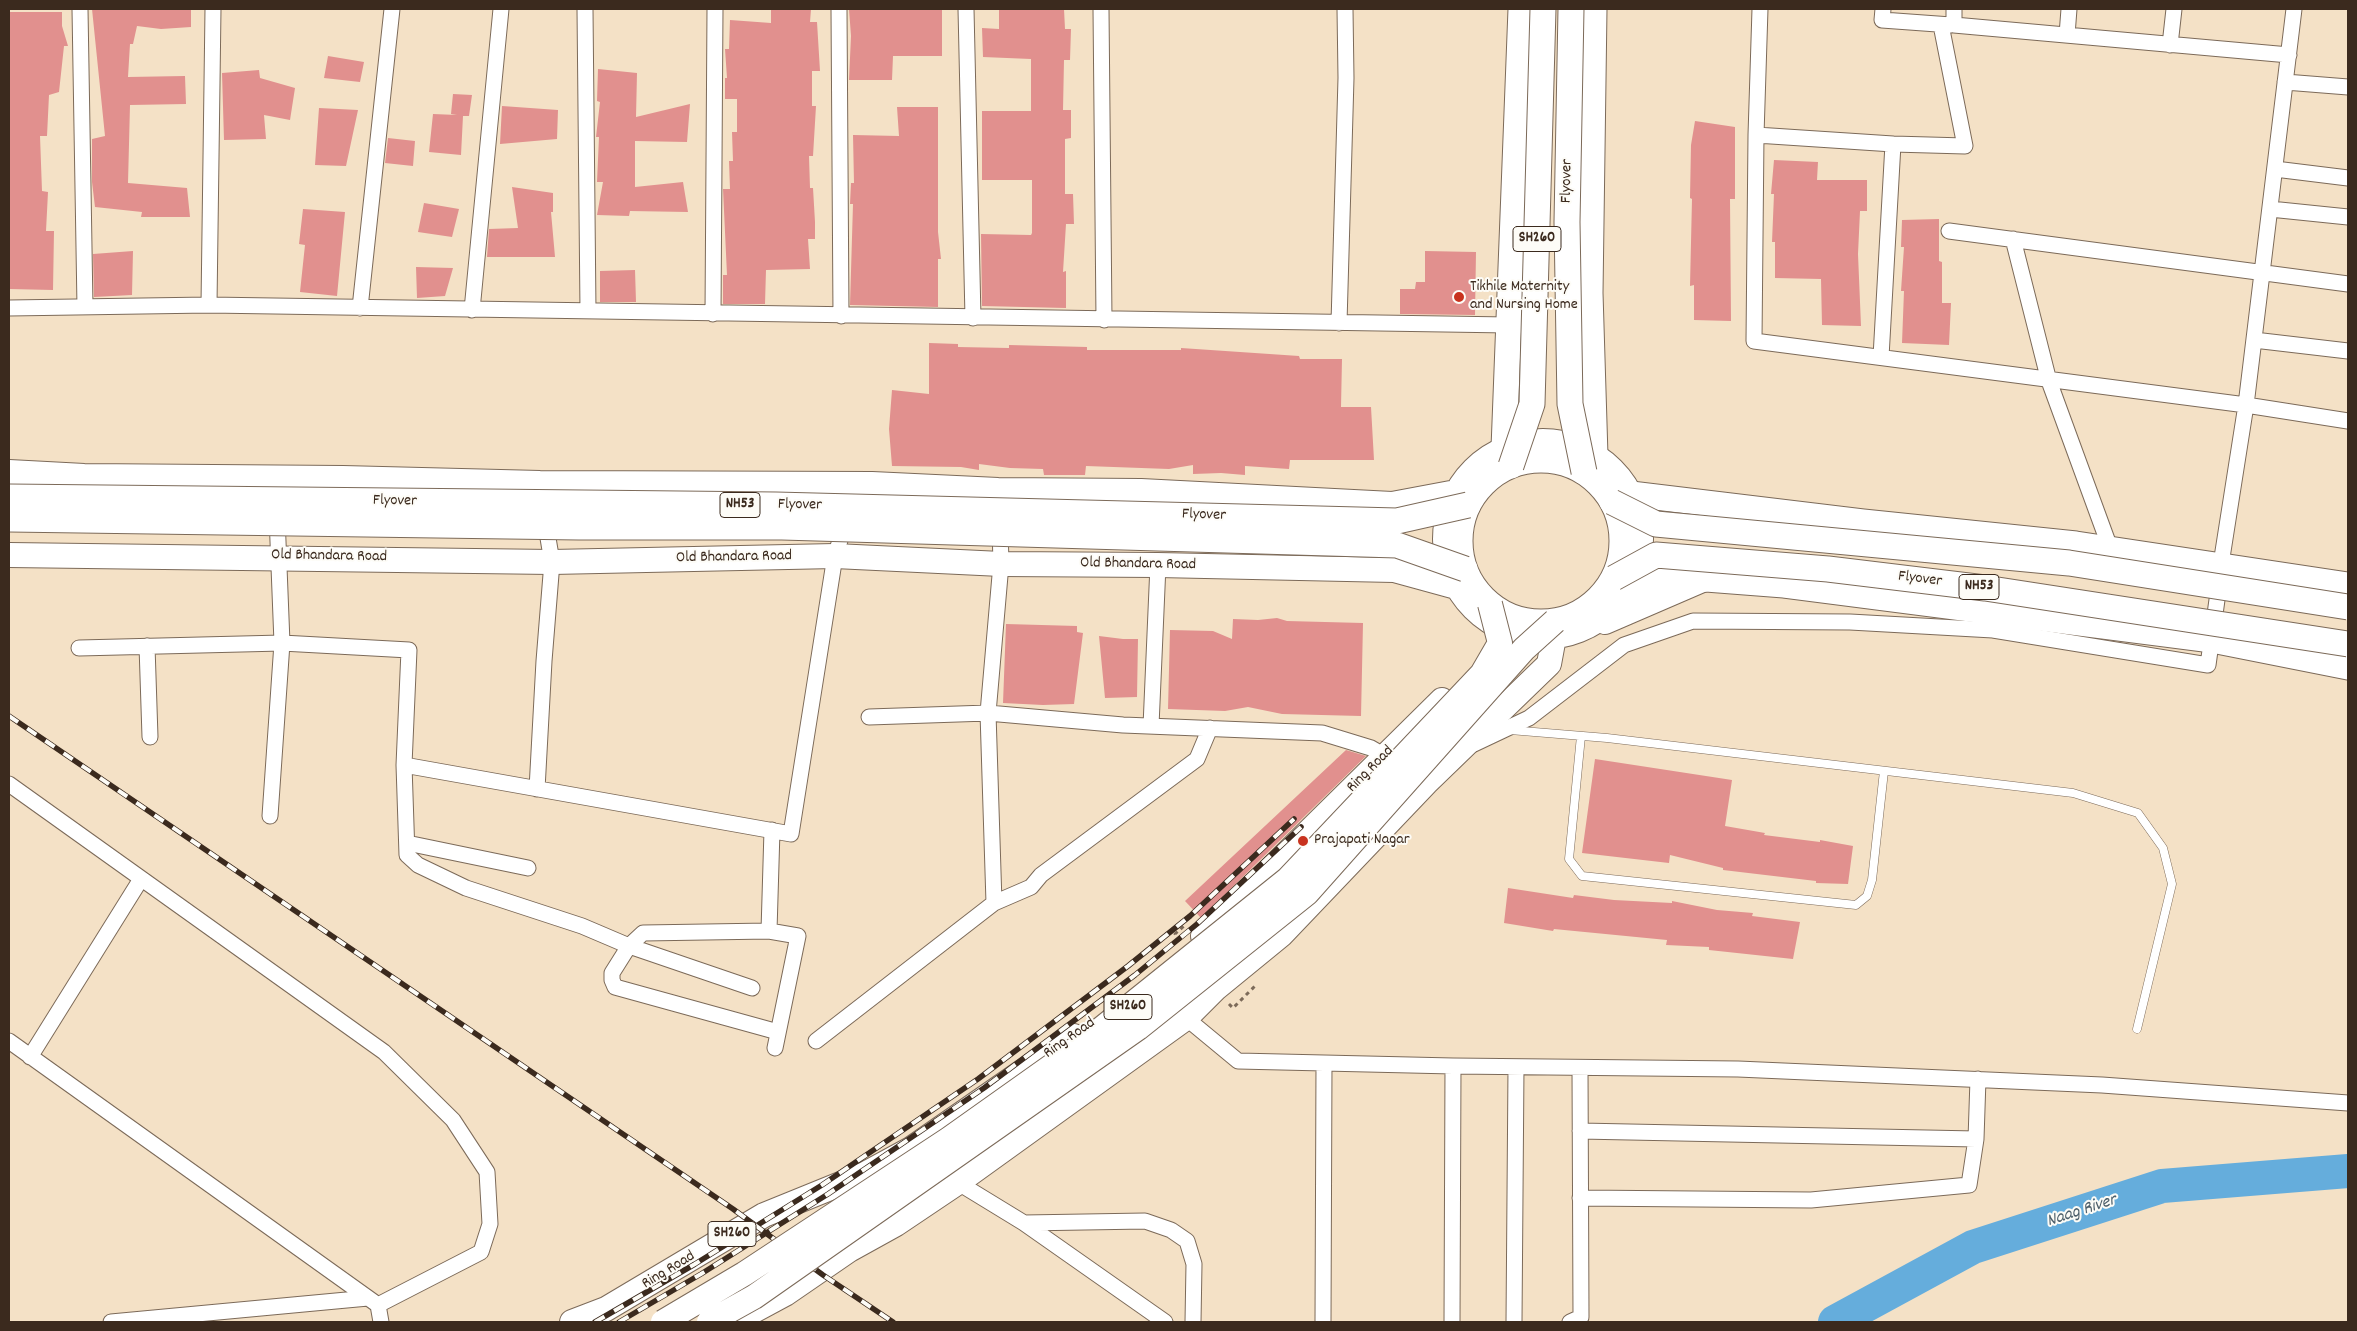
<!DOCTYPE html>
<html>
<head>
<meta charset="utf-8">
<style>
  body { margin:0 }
  #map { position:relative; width:2357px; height:1331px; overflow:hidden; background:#f4e1c6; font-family:Dekko,sans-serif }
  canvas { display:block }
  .frame { position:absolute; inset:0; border:10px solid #3b2a1e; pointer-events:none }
</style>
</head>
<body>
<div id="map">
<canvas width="2357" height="1331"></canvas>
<div class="frame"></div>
</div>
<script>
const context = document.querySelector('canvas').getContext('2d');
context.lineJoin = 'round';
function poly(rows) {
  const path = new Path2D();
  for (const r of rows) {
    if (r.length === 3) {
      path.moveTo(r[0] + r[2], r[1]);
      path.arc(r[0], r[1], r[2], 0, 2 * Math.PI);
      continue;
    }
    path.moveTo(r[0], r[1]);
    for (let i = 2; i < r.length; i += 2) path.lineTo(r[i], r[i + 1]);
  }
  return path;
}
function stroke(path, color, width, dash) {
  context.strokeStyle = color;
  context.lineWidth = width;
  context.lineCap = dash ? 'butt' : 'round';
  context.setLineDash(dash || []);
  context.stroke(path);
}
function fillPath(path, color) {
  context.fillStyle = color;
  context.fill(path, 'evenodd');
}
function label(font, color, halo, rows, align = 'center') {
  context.font = font + ' Dekko,sans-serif';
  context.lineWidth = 4;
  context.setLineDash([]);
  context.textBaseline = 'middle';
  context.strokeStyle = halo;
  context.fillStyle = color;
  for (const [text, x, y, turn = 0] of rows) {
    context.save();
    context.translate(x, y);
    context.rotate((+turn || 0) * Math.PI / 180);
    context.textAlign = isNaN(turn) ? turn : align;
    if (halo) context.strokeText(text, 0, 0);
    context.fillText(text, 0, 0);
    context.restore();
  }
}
const river = poly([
  [1835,1322,1973,1247,2162,1186,2348,1171]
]);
const building = poly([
  [92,9,191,9,191,27,161,29,137,26,133,44,130,44,128,77,185,76,186,104,130,105,128,183,187,188,190,217,141,217,142,212,95,207,92,182,92,139,105,136],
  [771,9,811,9,810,22,817,22,820,71,812,71,812,106,816,106,813,156,809,156,810,188,813,188,815,222,815,239,808,239,810,269,766,270,765,304,723,304,723,275,727,275,723,189,730,189,729,161,733,161,732,132,737,132,737,99,725,99,725,78,727,78,725,49,729,49,730,20,771,23],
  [849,9,942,9,942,56,893,56,892,80,849,80,851,36],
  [999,9,1064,9,1065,29,1071,29,1070,60,1064,60,1063,110,1071,110,1071,138,1065,139,1065,194,1073,194,1074,224,1066,224,1063,272,1066,271,1066,308,982,306,981,234,1031,235,1032,233,1032,180,982,180,982,111,1031,111,1031,59,983,57,982,28,999,29],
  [9,12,62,12,62,26,68,46,64,46,59,92,49,95,47,136,40,136,42,191,48,192,46,231,54,231,53,290,9,289],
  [328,56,364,62,360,82,324,78],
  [598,69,637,73,636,117,690,104,687,142,635,141,635,187,683,182,688,212,630,211,629,216,597,215,603,182,597,182,599,137,596,137,600,102,597,101],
  [259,70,260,78,295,88,290,120,264,115,266,139,224,140,222,73],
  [453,94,472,95,469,116,463,116,461,155,429,152,433,114,457,115,451,114],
  [502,106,558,110,557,139,500,144],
  [897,107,938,107,938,232,941,259,938,259,938,307,850,305,853,204,850,204,851,183,854,183,853,135,899,136],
  [319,108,358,110,346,166,315,165],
  [1695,121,1735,127,1735,199,1730,199,1731,321,1694,320,1694,285,1690,286,1692,199,1690,198,1691,145],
  [388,138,415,141,413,166,385,163],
  [1774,160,1818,162,1817,180,1867,180,1867,211,1860,211,1858,254,1861,326,1822,325,1821,279,1775,278,1775,242,1772,242,1774,194,1771,194],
  [512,187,553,193,553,212,551,212,555,257,487,257,489,229,518,228],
  [424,203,459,209,452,237,418,232],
  [303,209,345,212,337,296,300,292,305,245,299,244],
  [1939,219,1939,261,1942,262,1942,303,1951,303,1949,345,1902,343,1904,291,1901,291,1904,247,1901,247,1902,220],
  [133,251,132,295,94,297,93,254],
  [1425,251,1476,252,1475,315,1400,314,1400,289,1415,289,1416,282,1425,282],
  [416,267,453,268,445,296,417,298],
  [635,270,636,302,600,302,600,271],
  [929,343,958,344,958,347,1009,348,1009,345,1087,347,1087,350,1181,350,1181,348,1299,356,1300,359,1342,359,1341,407,1371,407,1374,460,1290,460,1289,469,1245,466,1245,475,1221,473,1193,474,1193,465,1169,469,1086,466,1085,475,1044,475,1043,469,1010,468,979,464,979,470,961,467,892,466,889,429,892,390,929,394],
  [1277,618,1287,621,1363,623,1361,716,1282,714,1248,707,1225,711,1168,709,1170,630,1213,631,1232,639,1233,619,1258,620],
  [1006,624,1077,626,1077,632,1083,633,1074,704,1043,705,1003,703],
  [1099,636,1123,639,1138,639,1137,697,1105,698],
  [1346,750,1366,756,1201,918,1185,901],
  [1595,759,1732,780,1725,826,1765,833,1764,835,1820,842,1820,840,1853,846,1848,884,1816,883,1816,881,1723,870,1723,868,1670,855,1669,863,1582,853],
  [1508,888,1573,898,1574,895,1614,900,1672,903,1672,901,1717,910,1753,913,1752,916,1800,922,1793,959,1709,950,1709,947,1666,945,1667,940,1554,929,1553,931,1504,923]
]);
const path = poly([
  [1180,941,1175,934,1184,926],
  [1229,1004,1233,1008,1256,985]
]);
const service = poly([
  [1510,730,1607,738,2073,793,2138,813,2163,848,2172,884,2137,1029],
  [1581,736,1569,859,1582,876,1856,905,1867,896,1872,880,1884,771]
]);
const minor = poly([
  [80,9,85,307],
  [585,9,588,311],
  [839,9,841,316],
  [966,9,973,318],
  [1101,9,1104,320],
  [1760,9,1756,135,1754,341,2246,405,2294,9],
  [1883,9,1882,20,1951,25],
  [1954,9,1954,25,2289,55],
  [2067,35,2069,9],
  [2170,45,2174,9],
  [2285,82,2348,87],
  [1756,135,1893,144,1881,357],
  [1893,144,1965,146,1941,25],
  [2275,169,2348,178],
  [2270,209,2348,217],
  [1949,231,2348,284],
  [2013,239,2049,381,2109,545,2119,547],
  [209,305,1509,325],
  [9,308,209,305,213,9],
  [360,308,392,9],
  [472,310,501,9],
  [713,314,715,9],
  [1339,323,1346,78,1345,9],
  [2254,340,2348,351],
  [2213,563,2221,564,2246,405,2348,421],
  [147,646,150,737],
  [79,648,282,643,409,650,404,765,791,834,835,556,843,531,842,522],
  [869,717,988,713,1123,725,1322,733,1371,748,1385,756],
  [1151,726,1158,565],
  [1474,744,1529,718,1624,645,1693,621,1850,622,1993,630,2208,665,2220,578],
  [404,765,407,855,418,865,466,888,582,926,629,946,752,988],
  [9,784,384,1052,453,1120,487,1172,490,1224,481,1252,378,1305],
  [537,789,544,661,552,562,545,520],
  [270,816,282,643,277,516],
  [772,830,769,931,798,936,775,1048],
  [407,843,528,868],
  [994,903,1031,887,1041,875,1197,759,1210,728],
  [769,931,643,933,629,946,612,973,612,980,615,987,778,1032],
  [1186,1018,1238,1061,1453,1066,1738,1069,2102,1085,2348,1103],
  [9,1041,378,1305,381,1322],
  [816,1041,994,903,988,713,1001,564,1000,527],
  [30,1057,141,879],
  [1580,1131,1976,1139,1978,1079],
  [952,1179,1024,1223,1165,1322],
  [1580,1198,1811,1200,1969,1185,1976,1139],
  [1024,1223,1145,1221,1171,1230,1187,1241,1194,1264,1193,1322],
  [111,1322,368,1298],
  [1323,1322,1324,1063],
  [1452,1322,1453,1066],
  [1514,1322,1516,1067],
  [1570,1322,1581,1317,1580,1068]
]);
const primary = poly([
  [1543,539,98],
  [9,472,84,476,343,478,540,483,872,484,998,490,1141,491,1392,504,1456,492],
  [9,555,552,562,835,556,1001,564,1158,565,1394,570,1456,587],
  [1605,622,1700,581],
  [1203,936,1442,700],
  [572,1322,606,1309,764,1215,865,1174,911,1149,1074,1036],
  [733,1322,785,1294,849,1250,896,1224,957,1183,1186,1018,1215,989,1281,935,1426,783,1549,664,1554,637]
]);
const trunk = poly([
  [1594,9,1590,293,1595,456],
  [1504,448,1521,9],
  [1541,541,81],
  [1631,494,1863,522,2076,544,2348,585],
  [1632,583,1706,579,1784,585,2212,640,2348,667]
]);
const rail = poly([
  [9,716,733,1209,823,1275,893,1322],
  [595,1322,695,1264,822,1185,978,1079,1128,966,1190,916,1294,819],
  [619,1322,701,1274,828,1194,984,1088,1135,975,1197,924,1301,827]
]);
const primaryBridge = poly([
  [663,1322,744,1274,949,1139,1080,1046,1288,879,1482,674,1500,643,1490,604],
  [709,1322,754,1297,1138,1028,1307,893,1524,649,1555,621]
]);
const trunkBridge = poly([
  [1571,9,1567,222,1570,404,1584,472],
  [1511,466,1532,404,1543,9],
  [9,497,776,505,1397,521,1468,505],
  [1612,502,1656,524,2069,563,2348,607],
  [9,519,579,527,782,527,1397,545,1465,569],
  [1614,578,1656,555,1828,569,1985,588,2348,644]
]);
const markers = [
  [1459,297,6,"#c8321e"],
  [1303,841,6,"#c8321e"]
];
const shields = [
  [1537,239,48],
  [740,505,40],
  [1979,587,40],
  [1128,1007,48],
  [732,1234,48]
];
const shieldNames = [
  ["SH260",1537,239],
  ["NH53",740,505],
  ["NH53",1979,587],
  ["SH260",1128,1007],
  ["SH260",732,1234]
];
const streetNames = [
  ["Flyover",1568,181,-89],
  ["Flyover",395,502,1],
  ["Flyover",800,506,1],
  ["Flyover",1204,516,2],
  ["Old Bhandara Road",329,557,1],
  ["Old Bhandara Road",734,558,-1],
  ["Old Bhandara Road",1138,565,1],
  ["Flyover",1920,580,7],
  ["Ring Road",1371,770,-45],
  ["Ring Road",1070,1039,-35],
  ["Ring Road",669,1271,-31]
];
const poiNames = [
  ["Tikhile Maternity",1470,288],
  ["and Nursing Home",1470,306],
  ["Prajapati Nagar",1314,841]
];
const waterNames = [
  ["Naag River",2082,1212,-18]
];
stroke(river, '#65addc', 34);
fillPath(building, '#e1908e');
stroke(service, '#7c6a59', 9);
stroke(minor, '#7c6a59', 17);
stroke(primary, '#7c6a59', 26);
stroke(trunk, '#7c6a59', 27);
stroke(path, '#7c6a59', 3, [4, 4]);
stroke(service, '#fff', 8);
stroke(minor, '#fff', 15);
stroke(primary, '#fff', 24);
stroke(trunk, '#fff', 25);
stroke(rail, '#3b2a1e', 5.5);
stroke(rail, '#fdfcf7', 4, [11]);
stroke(primaryBridge, '#7c6a59', 26, []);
stroke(trunkBridge, '#7c6a59', 27, []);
stroke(primaryBridge, '#fff', 24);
stroke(trunkBridge, '#fff', 25);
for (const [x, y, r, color] of markers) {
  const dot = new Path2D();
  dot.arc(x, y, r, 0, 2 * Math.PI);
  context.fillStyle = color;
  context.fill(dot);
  stroke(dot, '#fdfcf7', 2);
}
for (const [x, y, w] of shields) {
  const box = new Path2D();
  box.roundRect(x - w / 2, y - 12.5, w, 25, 4);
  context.fillStyle = '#fdfcf7';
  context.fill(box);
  stroke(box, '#3b2a1e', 1);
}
label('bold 15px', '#3b2a1e', null, shieldNames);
label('16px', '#3b2a1e', '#fdfcf7', streetNames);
label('16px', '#3b2a1e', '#fdfcf7', poiNames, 'left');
label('italic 18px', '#4c5e6a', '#fdfcf7', waterNames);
</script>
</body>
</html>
